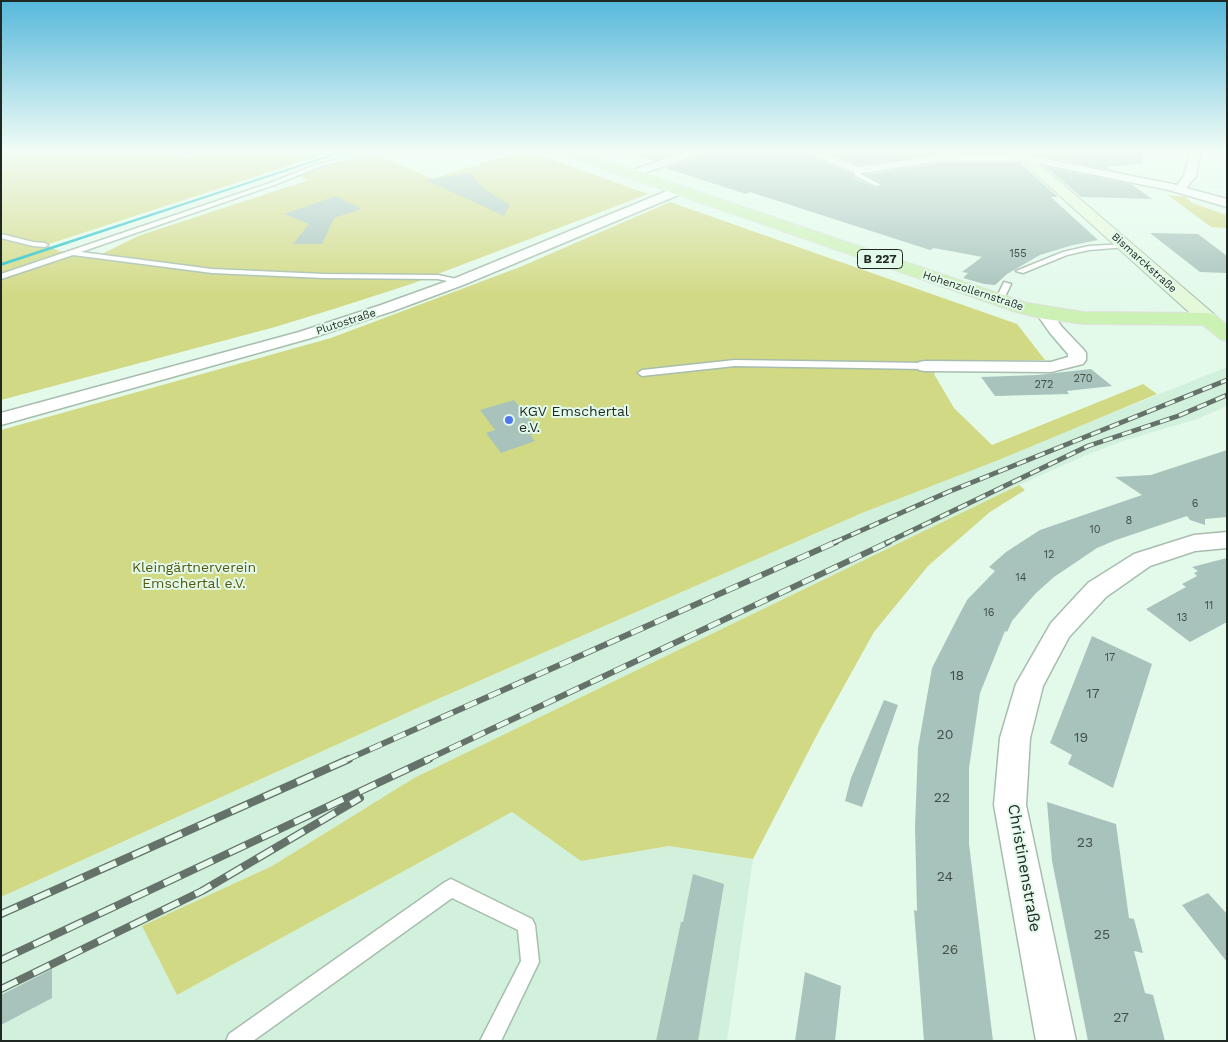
<!DOCTYPE html>
<html>
<head>
<meta charset="utf-8">
<style>
  body { margin:0 }
  #map { position:relative; width:1228px; height:1042px; overflow:hidden; background:#e3faeb; font-family:"Work Sans",sans-serif }
  canvas { display:block }
  .frame { position:absolute; inset:0; border:2px solid #1f2822; pointer-events:none }
</style>
</head>
<body>
<div id="map">
<canvas width="1228" height="1042"></canvas>
<div class="frame"></div>
</div>
<script>
const context = document.querySelector('canvas').getContext('2d');
context.lineJoin = 'round';
function fillPath(path, color) {
  context.fillStyle = color;
  context.fill(path, 'evenodd');
}
function poly(rows) {
  const path = new Path2D();
  for (const r of rows) {
    path.moveTo(r[0], r[1]);
    for (let i = 2; i < r.length; i += 2) path.lineTo(r[i], r[i + 1]);
  }
  return path;
}
function stroke(path, color, width, dash) {
  context.strokeStyle = color;
  context.lineWidth = width;
  context.lineCap = dash ? 'butt' : 'round';
  context.setLineDash(dash || []);
  context.stroke(path);
}
function label(font, color, halo, rows, align = 'center') {
  context.font = font + ' "Work Sans",sans-serif';
  context.lineWidth = 4;
  context.setLineDash([]);
  context.textBaseline = 'middle';
  context.strokeStyle = halo;
  context.fillStyle = color;
  for (const [text, x, y, turn = 0] of rows) {
    context.save();
    context.translate(x, y);
    context.rotate((+turn || 0) * Math.PI / 180);
    context.textAlign = isNaN(turn) ? turn : align;
    if (halo) context.strokeText(text, 0, 0);
    context.fillText(text, 0, 0);
    context.restore();
  }
}
const built = poly([
  [1227,367,1227,406,1197,419,1126,440,1086,455,1019,485,414,778,272,866,143,926,177,995,512,812,581,861,669,846,753,859,727,1041,1,1041,1,897,422,706,862,513]
]);
const green = poly([
  [1,150,168,150,184,158,216,150,337,150,46,245,59,251,102,254,138,236,309,180,296,175,375,154,433,179,525,150,648,194,414,283,340,307,275,327,1,400],
  [1168,195,1186,197,1192,203,1227,215,1227,228,1211,227],
  [670,202,1017,324,1045,360,942,361,934,374,954,408,992,445,1143,384,1157,394,1001,459,862,513,422,706,1,897,1,430,331,338,520,267],
  [1019,485,1025,490,990,512,928,566,874,632,819,731,753,859,669,846,581,861,512,812,177,995,142,926,272,866,414,778]
]);
const stream = poly([
  [345,150,350,150,1,266,1,263,345,150]
]);
const building = poly([
  [632,150,684,150,653,161,632,154],
  [714,150,801,150,852,174,853,177,876,188,883,185,866,175,940,163,1020,163,1058,197,1051,197,1098,240,1073,245,1040,255,1007,274,995,285,984,284,963,278,968,273,962,272,982,257,934,248,930,250,750,192,746,194,665,168,694,158,711,154],
  [822,150,932,150,937,153,858,165],
  [947,150,960,153,970,150,1007,150,1010,153,954,153],
  [1026,150,1142,150,1143,164,1106,167,1110,170,1031,154],
  [1046,167,1131,184,1152,199,1081,197],
  [470,173,484,189,510,205,504,216,426,180],
  [336,196,362,209,334,218,322,244,293,244,309,224,284,214],
  [1150,233,1198,234,1227,256,1227,273,1200,272],
  [1091,369,1112,386,1067,391,1069,394,995,396,981,377,1037,375],
  [514,400,541,432,530,435,535,441,501,453,486,433,495,430,480,410],
  [1227,450,1227,517,1205,519,1205,525,1190,520,1187,516,1116,540,1097,548,1054,577,1035,594,1012,621,1007,632,1005,631,980,693,969,768,969,844,993,1041,924,1041,914,910,917,911,915,827,918,748,932,668,957,619,967,600,995,571,989,567,1006,552,1040,530,1142,495,1115,477,1151,475],
  [1227,558,1227,622,1190,642,1146,609,1186,587,1182,584,1197,576,1194,573,1198,571,1192,567],
  [1092,636,1152,664,1113,788,1068,764,1072,755,1050,743],
  [884,700,898,705,862,807,845,801,851,778],
  [1047,802,1116,824,1129,918,1134,919,1143,953,1134,951,1145,993,1153,995,1165,1041,1088,1041,1052,861],
  [693,874,724,884,698,1041,656,1041,681,922,683,922],
  [1208,893,1227,914,1227,962,1182,905],
  [52,969,52,998,1,1025,1,995],
  [805,972,841,986,835,1041,795,1041]
]);
const service = poly([
  [375,150,385,150,319,167,274,185,81,252,212,269,324,274,438,275,461,280,461,284,438,279,324,278,212,273,73,255,1,279,1,274,270,183,315,165,375,150],
  [934,150,942,150,960,158,955,159,934,150],
  [855,170,859,170,859,173,881,185,876,186,854,175,855,170],
  [1,234,33,242,45,243,48,245,45,247,33,246,1,238,1,234],
  [1125,244,1128,246,1127,247,1089,250,1067,255,1023,273,1016,271,1063,252,1089,246,1125,244],
  [1004,282,1011,284,1002,303,996,303,995,301,1004,282],
  [735,360,925,363,929,366,925,369,735,366,642,376,638,373,642,370,735,360],
  [451,879,532,919,535,925,539,962,501,1041,480,1041,521,961,518,930,452,898,253,1041,226,1041,229,1034,445,882,451,879]
]);
const minor = poly([
  [712,150,711,152,693,156,636,176,628,176,626,174,628,172,687,151,712,150],
  [803,150,817,150,858,167,940,155,1026,155,1177,185,1184,176,1191,150,1201,150,1196,176,1186,188,1227,199,1227,207,1169,190,1026,161,940,161,857,174,803,150],
  [679,186,683,187,685,190,683,193,463,285,393,311,311,338,1,425,1,413,299,332,381,305,453,279,679,186],
  [1044,308,1050,310,1062,327,1083,349,1086,353,1086,360,1083,364,1051,372,925,371,919,370,916,366,919,362,925,361,1051,362,1068,357,1068,354,1050,333,1036,313,1038,310,1044,308],
  [1227,532,1227,548,1195,551,1150,566,1106,597,1069,637,1043,686,1030,738,1026,805,1076,1041,1036,1041,994,805,1000,738,1016,684,1051,623,1088,583,1134,554,1194,535,1227,532]
]);
const secondary = poly([
  [1009,150,1023,150,1215,315,1218,319,1215,323,1208,325,1201,323,1009,150]
]);
const primary = poly([
  [556,150,575,150,1027,303,1084,312,1208,313,1215,315,1227,325,1227,341,1220,339,1203,325,1084,324,1044,319,1013,311,557,153,556,150]
]);
const railFar2 = poly([
  [833,543,948,492,1227,380],
  [886,543,1088,446,1178,416,1227,395]
]);
const railFar1 = poly([
  [346,760,836,542],
  [426,760,889,542]
]);
const rail = poly([
  [1,914,349,759],
  [1,960,429,759],
  [1,989,202,891,360,798]
]);
const markers = [
  [509,420,5,"#4e77ea"]
];
const numberNames = [
  ["155",1018,254],
  ["270",1083,379],
  ["272",1044,385],
  ["6",1195,504],
  ["8",1129,521],
  ["10",1095,530],
  ["12",1049,555],
  ["14",1021,578],
  ["11",1209,606],
  ["16",989,613],
  ["13",1182,618],
  ["17",1110,658]
];
const farStreetnames = [
  ["Bismarckstraße",1144,263,42],
  ["Hohenzollernstraße",973,291,18],
  ["Plutostraße",346,322,-18]
];
const shields = [
  [880,259,45]
];
const shieldNames = [
  ["B 227",880,259]
];
const poiNames = [
  ["KGV Emschertal",519,412],
  ["e.V.",519,428]
];
const parkNames = [
  ["Kleingärtnerverein",194,568],
  ["Emschertal e.V.",194,584]
];
const nearNumbernames = [
  ["18",957,676],
  ["17",1093,694],
  ["20",945,735],
  ["19",1081,738],
  ["22",942,798],
  ["23",1085,843],
  ["24",945,877],
  ["25",1102,935],
  ["26",950,950],
  ["27",1121,1018]
];
const nearStreetnames = [
  ["Christinenstraße",1024,868,80]
];
fillPath(built, '#d2f1dc');
fillPath(green, '#d2d985');
fillPath(stream, '#1bbfc7');
fillPath(building, '#a7c3bc');
stroke(service, '#a7bdae', 3);
stroke(minor, '#a7bdae', 3);
stroke(secondary, '#a7bdae', 2);
stroke(primary, '#e0e1e0', 2);
fillPath(service, '#fff');
fillPath(minor, '#fff');
fillPath(secondary, '#e6f8da');
fillPath(primary, '#ccf1b5');
stroke(railFar2, '#647269', 5);
stroke(railFar1, '#647269', 6);
stroke(rail, '#647269', 8);
stroke(railFar2, '#e3faeb', 3, [10]);
stroke(railFar1, '#e3faeb', 4.5, [13]);
stroke(rail, '#e3faeb', 5.5, [18]);
const sky = context.createLinearGradient(0, 0, 0, 296);
sky.addColorStop(0, '#56b8db');
sky.addColorStop(0.51, '#f2fdf6');
sky.addColorStop(1, '#f2fdf600');
context.fillStyle = sky;
context.fillRect(0, 0, 1228, 296);
for (const [x, y, r, color] of markers) {
  const dot = new Path2D();
  dot.arc(x, y, r, 0, 2 * Math.PI);
  context.fillStyle = color;
  context.fill(dot);
  stroke(dot, '#e3faeb', 2);
}
label('11px', '#414f48', null, numberNames);
label('11px', '#1f2822', '#e3faeb', farStreetnames);
for (const [x, y, w] of shields) {
  const box = new Path2D();
  box.roundRect(x - w / 2, y - 9.5, w, 19, 4);
  context.fillStyle = '#e3faeb';
  context.fill(box);
  stroke(box, '#1f2822', 1);
}
label('bold 12px', '#1f2822', null, shieldNames);
label('14px', '#1f2822', '#e3faeb', poiNames, 'left');
label('14px', '#555912', '#e3faeb', parkNames);
label('14px', '#414f48', null, nearNumbernames);
label('16px', '#1f2822', '#e3faeb', nearStreetnames);
</script>
</body>
</html>
